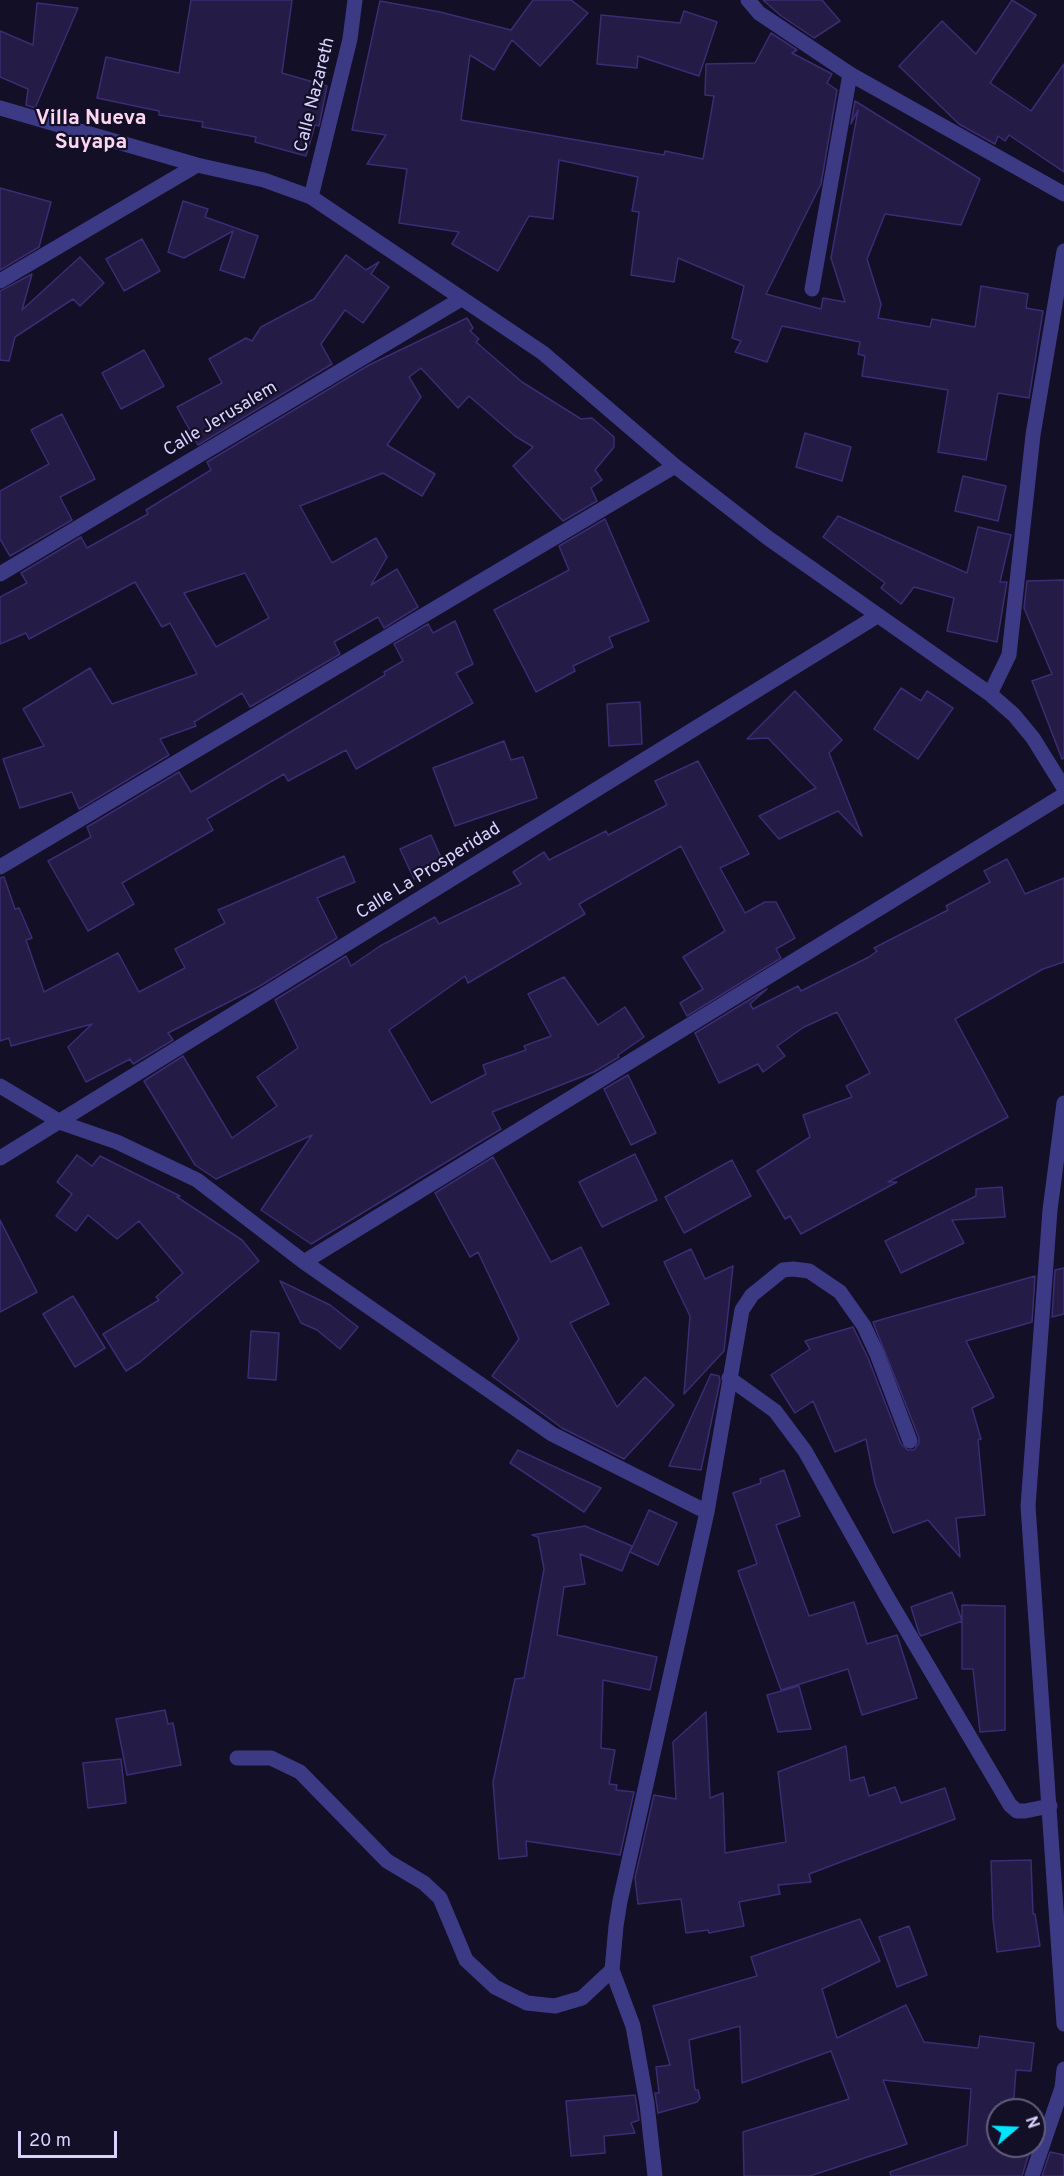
<!DOCTYPE html>
<html>
<head>
<meta charset="utf-8">
<style>
  body { margin:0 }
  #map { position:relative; width:1064px; height:2176px; overflow:hidden; background:#130f26; font-family:Overpass,sans-serif }
  canvas { display:block }
  .north { position:absolute; left:986px; top:2098px; width:60px; height:60px; box-sizing:border-box; background:#130f26; border:2px solid #625e7d; border-radius:50%; rotate:71deg; font-size:16px; font-weight:700; line-height:24px; text-align:center; color:#d9d4ff }
  .north::after { content:''; display:block; margin:auto; width:21px; height:27px; background:#00e5ff; clip-path:polygon(50% 0,100% 100%,50% 72%,0 100%) }
  .scale { position:absolute; left:18px; top:2131px; width:99px; height:27px; box-sizing:border-box; border:3px solid #d9d4ff; border-top:0; padding-left:8px; font-size:18px; line-height:21px; white-space:nowrap; color:#d9d4ff; -webkit-text-stroke:4px #130f26; paint-order:stroke }
</style>
</head>
<body>
<div id="map">
<canvas width="1064" height="2176"></canvas>
<div class="north">N</div>
<div class="scale">20 m</div>
</div>
<script>
const context = document.querySelector('canvas').getContext('2d');
context.lineJoin = 'round';
function fillPath(path, color) {
  context.fillStyle = color;
  context.fill(path, 'evenodd');
}
function poly(rows) {
  const path = new Path2D();
  for (const r of rows) {
    path.moveTo(r[0], r[1]);
    for (let i = 2; i < r.length; i += 2) path.lineTo(r[i], r[i + 1]);
  }
  return path;
}
function stroke(path, color, width, dash) {
  context.strokeStyle = color;
  context.lineWidth = width;
  context.lineCap = dash ? 'butt' : 'round';
  context.setLineDash(dash || []);
  context.stroke(path);
}
function label(font, color, halo, rows, align = 'center') {
  context.font = font + ' Overpass,sans-serif';
  context.lineWidth = 4.5;
  context.setLineDash([]);
  context.textBaseline = 'middle';
  context.strokeStyle = halo;
  context.fillStyle = color;
  for (const [text, x, y, turn = 0] of rows) {
    context.save();
    context.translate(x, y);
    context.rotate((+turn || 0) * Math.PI / 180);
    context.textAlign = isNaN(turn) ? turn : align;
    if (halo) context.strokeText(text, 0, 0);
    context.fillText(text, 0, 0);
    context.restore();
  }
}
const building = poly([
  [191,0,292,0,282,73,327,86,319,126,315,125,306,156,255,142,256,137,202,127,203,122,159,115,159,111,97,98,106,57,179,73,191,0],
  [533,0,571,0,588,13,540,66,512,40,494,70,470,55,461,120,664,155,665,151,703,159,714,96,705,95,706,64,755,63,771,33,797,50,792,53,832,74,827,83,837,90,821,184,766,294,821,309,823,298,845,302,831,258,858,110,851,124,855,101,980,179,961,225,885,214,867,259,881,304,878,318,930,327,932,319,975,327,981,286,1028,294,1026,308,1043,311,1029,398,998,393,986,460,938,452,948,390,862,376,865,356,858,354,860,342,782,326,767,362,735,352,741,341,732,338,744,286,678,258,674,282,631,275,639,212,632,211,638,177,559,160,553,219,529,216,498,271,452,244,459,232,399,223,407,169,367,164,386,135,352,130,380,1,440,12,511,30,533,0],
  [763,0,822,0,840,21,814,38,780,15,763,0],
  [1012,0,1036,15,990,83,1031,111,1064,64,1064,172,1009,135,1005,141,998,136,995,144,959,124,899,66,942,21,976,54,1012,0],
  [37,3,78,8,35,108,26,105,28,89,0,77,0,31,33,45,37,3],
  [684,11,717,22,699,76,638,56,637,68,597,64,601,15,680,23,684,11],
  [0,188,51,202,39,247,0,270,0,188],
  [183,201,208,209,205,217,258,236,244,278,220,270,233,231,184,258,168,252,183,201],
  [142,239,160,271,124,291,106,259,142,239],
  [346,255,366,270,379,262,371,274,389,287,363,323,345,310,321,344,332,364,198,445,177,407,222,383,209,359,246,338,252,341,261,327,314,299,346,255],
  [80,257,104,283,80,306,73,299,15,337,9,361,0,360,0,291,32,274,22,310,80,257],
  [467,318,473,328,470,331,479,339,476,342,522,382,581,419,592,418,614,437,614,447,595,470,602,480,591,488,597,501,563,521,513,466,533,447,515,436,469,396,458,408,421,368,409,377,421,397,387,445,435,474,422,496,383,473,300,506,332,563,376,538,387,557,371,585,397,569,418,607,384,628,378,617,334,642,340,654,250,707,242,693,194,722,196,726,160,739,169,755,79,809,72,792,20,808,3,759,44,746,23,709,90,668,112,704,197,674,170,623,162,627,135,582,29,639,26,633,0,644,0,597,27,583,21,573,81,537,87,548,148,514,146,510,211,470,207,462,369,365,467,318],
  [245,573,269,618,216,647,184,593,245,573],
  [144,350,164,386,121,409,102,373,144,350],
  [62,414,95,479,60,497,72,520,10,556,0,539,0,491,49,464,31,430,62,414],
  [805,433,851,447,842,481,796,467,805,433],
  [963,476,1006,486,998,521,955,511,963,476],
  [838,516,967,573,978,527,1011,535,1000,582,1007,582,997,642,947,631,954,598,914,587,901,604,881,588,885,583,823,537,838,516],
  [605,519,649,621,609,637,613,647,573,666,575,671,536,692,494,610,569,570,559,546,605,519],
  [1064,580,1064,758,1062,759,1032,681,1052,674,1024,608,1027,581,1064,580],
  [455,621,473,664,456,673,473,703,356,769,346,750,288,781,284,774,207,819,213,830,122,883,134,904,88,931,48,861,91,837,87,827,179,772,191,792,385,675,384,672,403,661,394,644,428,624,433,633,455,621],
  [901,688,921,701,927,691,953,708,918,759,874,729,901,688],
  [795,691,842,740,829,753,862,836,838,811,779,839,759,816,816,788,768,738,747,739,795,691],
  [640,702,642,744,609,746,607,704,640,702],
  [504,741,511,760,523,757,537,798,455,826,433,768,504,741],
  [698,761,749,854,720,868,745,913,765,902,776,902,795,938,776,949,781,958,687,1016,680,1003,703,989,683,957,725,931,681,846,579,904,585,914,468,983,465,976,389,1030,431,1103,486,1074,483,1065,526,1050,524,1046,551,1036,528,994,564,977,598,1025,625,1007,644,1037,618,1055,619,1057,594,1072,492,1112,501,1129,311,1244,261,1210,312,1135,216,1179,195,1165,144,1081,183,1056,232,1138,277,1106,257,1077,298,1048,275,1000,346,956,351,966,380,946,435,917,439,924,521,884,513,872,544,852,549,860,606,831,608,835,667,805,655,781,698,761],
  [431,835,444,864,414,879,400,849,431,835],
  [344,856,355,882,317,898,337,938,260,986,168,1033,173,1040,133,1064,130,1059,86,1082,68,1047,92,1024,11,1046,9,1038,0,1041,0,878,4,877,15,909,19,908,32,938,26,940,44,992,118,953,139,992,185,968,175,949,225,923,218,910,344,856],
  [1007,859,1025,894,1064,878,1064,962,1043,969,955,1019,1008,1117,888,1182,897,1182,801,1234,790,1216,785,1219,757,1171,810,1137,803,1115,852,1097,846,1086,870,1073,837,1012,804,1027,777,1046,785,1056,763,1072,758,1064,719,1083,695,1033,767,989,750,1004,753,1009,798,986,801,991,869,957,877,951,874,948,948,910,946,906,990,882,984,871,1007,859],
  [628,1075,656,1133,631,1145,604,1089,628,1075],
  [635,1154,657,1200,602,1227,579,1182,635,1154],
  [77,1155,92,1166,100,1156,180,1196,177,1197,242,1240,259,1261,140,1362,126,1371,103,1334,159,1300,156,1297,183,1273,139,1221,117,1239,88,1215,76,1231,56,1216,72,1194,57,1182,77,1155],
  [493,1157,551,1262,581,1247,609,1304,570,1323,617,1407,645,1377,674,1405,624,1459,562,1428,492,1376,519,1339,478,1252,470,1257,435,1193,493,1157],
  [732,1160,751,1196,684,1233,665,1197,732,1160],
  [1002,1187,1005,1217,952,1220,964,1243,901,1273,885,1241,976,1196,976,1189,1002,1187],
  [0,1220,37,1292,0,1312,0,1220],
  [691,1249,705,1279,733,1266,724,1351,684,1394,690,1316,664,1262,691,1249],
  [1064,1268,1064,1314,1052,1317,1055,1270,1064,1268],
  [1035,1276,1032,1322,966,1341,994,1397,972,1408,981,1439,978,1440,985,1515,956,1518,960,1557,928,1520,893,1533,875,1484,866,1439,835,1452,813,1401,795,1413,771,1375,810,1349,805,1341,853,1327,868,1358,901,1444,908,1450,914,1450,919,1443,919,1438,873,1322,1035,1276],
  [280,1281,330,1305,358,1327,340,1349,317,1330,301,1323,280,1281],
  [73,1296,105,1348,75,1367,43,1314,73,1296],
  [251,1331,279,1333,276,1380,248,1378,251,1331],
  [711,1374,719,1376,720,1381,701,1470,669,1466,711,1374],
  [518,1450,601,1488,584,1512,510,1463,518,1450],
  [784,1470,800,1516,776,1525,809,1616,854,1602,867,1644,897,1635,917,1698,862,1715,848,1669,781,1690,738,1571,757,1564,733,1493,761,1483,760,1479,784,1470],
  [649,1510,677,1523,658,1565,630,1552,649,1510],
  [585,1526,632,1546,622,1571,580,1554,585,1584,564,1587,557,1635,657,1657,650,1690,603,1680,601,1748,615,1750,609,1784,617,1785,616,1790,634,1792,620,1855,526,1841,527,1856,499,1859,493,1782,515,1679,524,1678,544,1569,538,1537,532,1535,585,1526],
  [952,1592,962,1621,962,1605,1005,1606,1005,1730,980,1732,973,1669,962,1669,962,1621,921,1636,919,1633,911,1607,952,1592],
  [799,1686,811,1729,778,1732,767,1695,799,1686],
  [165,1710,168,1724,173,1723,181,1765,127,1775,116,1719,165,1710],
  [706,1712,710,1798,723,1793,725,1853,786,1842,778,1772,846,1746,850,1781,864,1777,869,1796,895,1787,901,1803,945,1788,955,1819,809,1874,811,1882,778,1885,780,1894,739,1902,744,1926,709,1933,708,1930,686,1933,681,1899,638,1904,635,1878,654,1795,676,1799,673,1742,706,1712],
  [121,1759,126,1803,88,1808,83,1763,121,1759],
  [1031,1860,1033,1914,1035,1914,1040,1946,997,1952,993,1919,991,1861,1031,1860],
  [860,1919,880,1961,822,1989,837,2038,906,2005,924,2042,978,2048,980,2036,1034,2043,1031,2071,1016,2070,1013,2110,998,2110,998,2146,1011,2146,1011,2149,1031,2147,1022,2176,891,2176,890,2172,967,2145,971,2089,883,2080,907,2144,810,2176,744,2176,743,2132,849,2099,831,2051,742,2083,740,2026,689,2040,695,2090,698,2090,700,2098,697,2102,658,2113,655,2093,659,2093,656,2067,670,2065,653,2006,757,1976,751,1957,860,1919],
  [909,1926,927,1975,897,1987,879,1937,909,1926],
  [635,2095,639,2120,631,2123,635,2133,604,2136,605,2153,571,2156,566,2101,635,2095],
  [1050,2152,1064,2155,1064,2176,1042,2176,1050,2152]
]);
const minor = poly([
  [748,0,759,13,850,74,1064,194],
  [0,108,197,165,264,180,311,197,543,353,675,466,768,538,990,694,1014,715,1033,738,1064,788],
  [311,197,350,39,355,0],
  [0,281,197,165],
  [812,289,850,74],
  [0,574,461,299],
  [990,694,1009,655,1033,435,1064,251],
  [0,867,675,466],
  [0,1086,62,1123,117,1142,197,1180,304,1262,552,1434,707,1512],
  [1064,1103,1050,1210,1028,1506,1064,2024],
  [0,1158,877,616],
  [304,1262,1064,795],
  [729,1378,775,1411,805,1451,886,1595,1010,1805,1017,1811,1025,1811,1050,1806],
  [237,1758,271,1758,300,1772,387,1861,424,1883,440,1898,466,1960,495,1987,527,2003,555,2006,582,1998,612,1970],
  [655,2176,647,2104,633,2026,612,1970,616,1926,620,1901,707,1512,742,1310,752,1295,783,1270,793,1269,809,1271,840,1292,864,1326,877,1354,910,1441],
  [1032,2176,1062,2088,1064,2069]
]);
const streetNames = [
  ["Calle Nazareth",316,95,-76],
  ["Calle Jerusalem",221,420,-31],
  ["Calle La Prosperidad",429,872,-32]
];
const quarterNames = [
  ["Villa Nueva",91,120],
  ["Suyapa",91,144]
];
fillPath(building, '#241b47');
stroke(building, '#3b2d73', 1.5);
stroke(minor, '#3d3a85', 15);
label('18px', '#d9d4ff', '#130f26', streetNames);
label('bold 21px', '#ffd6f0', '#130f26', quarterNames);
</script>
</body>
</html>
